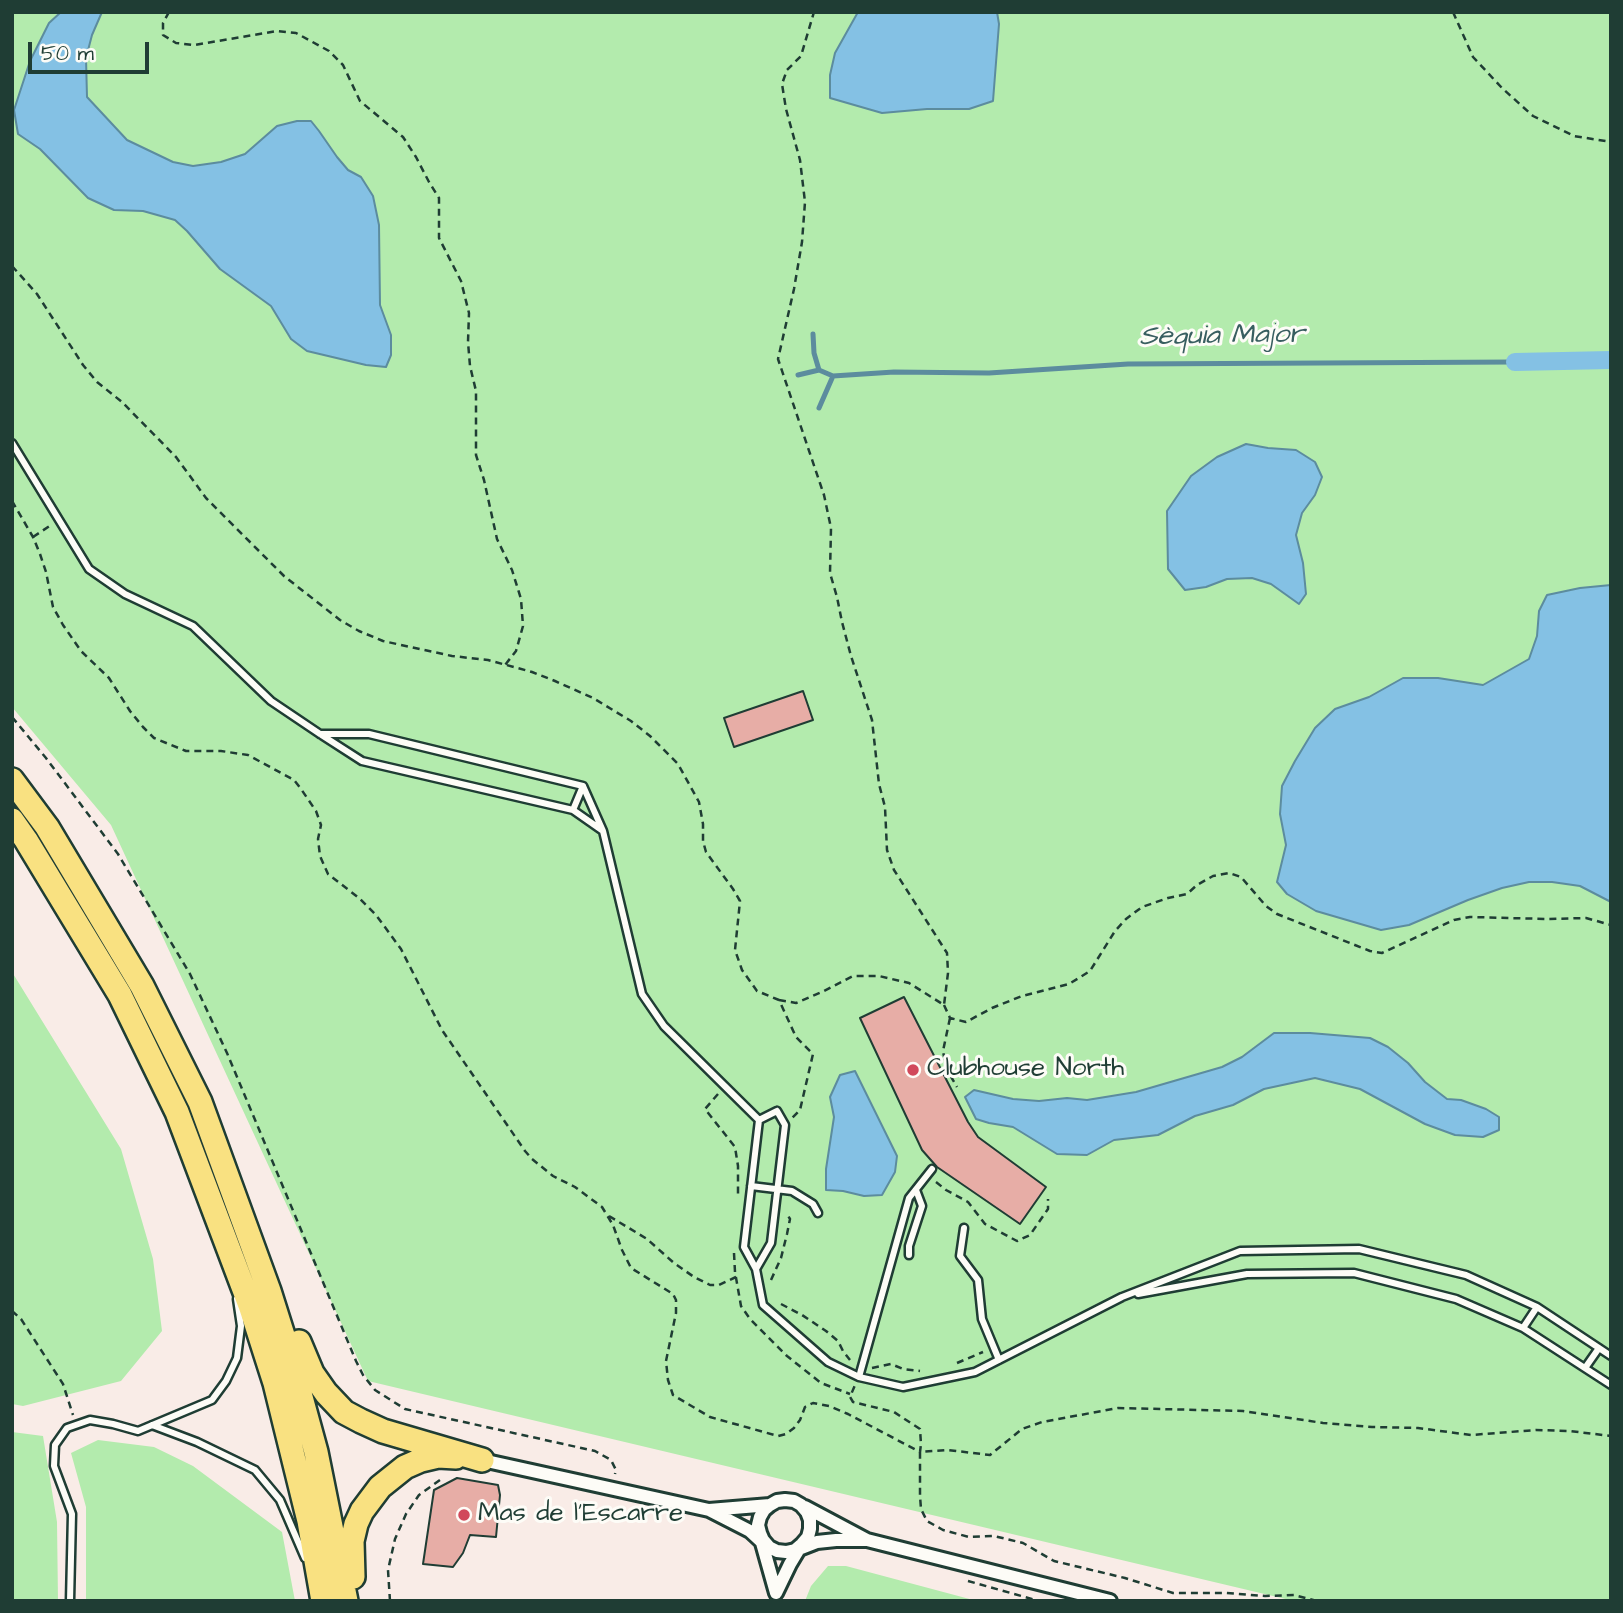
<!DOCTYPE html>
<html>
<head>
<meta charset="utf-8">
<style>
  body { margin:0 }
  #map { position:relative; width:1623px; height:1613px; overflow:hidden; background:#f9ece7; font-family:"Architects Daughter",sans-serif }
  canvas { display:block }
  .frame { position:absolute; inset:0; border:14px solid #1f3d34; pointer-events:none }
  .scale { position:absolute; left:28px; top:42px; width:121px; height:32px; box-sizing:border-box; border:4px solid #1f3d34; border-top:0; padding-left:9px; font-size:21px; line-height:24px; white-space:nowrap; color:#1f3d34; -webkit-text-stroke:5px #fdfcf7; paint-order:stroke }
</style>
</head>
<body>
<div id="map">
<canvas width="1623" height="1613"></canvas>
<div class="frame"></div>
<div class="scale">50 m</div>
</div>
<script>
const context = document.querySelector('canvas').getContext('2d');
context.lineJoin = 'round';
function fillPath(path, color) {
  context.fillStyle = color;
  context.fill(path, 'evenodd');
}
function poly(rows) {
  const path = new Path2D();
  for (const r of rows) {
    path.moveTo(r[0], r[1]);
    for (let i = 2; i < r.length; i += 2) path.lineTo(r[i], r[i + 1]);
  }
  return path;
}
function stroke(path, color, width, dash) {
  context.strokeStyle = color;
  context.lineWidth = width;
  context.lineCap = dash ? 'butt' : 'round';
  context.setLineDash(dash || []);
  context.stroke(path);
}
function label(font, color, halo, rows, align = 'center') {
  context.font = font + ' "Architects Daughter",sans-serif';
  context.lineWidth = 6;
  context.setLineDash([]);
  context.textBaseline = 'middle';
  context.strokeStyle = halo;
  context.fillStyle = color;
  for (const [text, x, y, turn = 0] of rows) {
    context.save();
    context.translate(x, y);
    context.rotate((+turn || 0) * Math.PI / 180);
    context.textAlign = isNaN(turn) ? turn : align;
    if (halo) context.strokeText(text, 0, 0);
    context.fillText(text, 0, 0);
    context.restore();
  }
}
const green = poly([
  [12,12,1611,12,1611,1601,1294,1601,368,1381,111,825,12,707],
  [904,997,968,1122,978,1137,1046,1187,1021,1223,937,1167,922,1151,861,1019],
  [12,972,121,1149,153,1259,162,1331,121,1381,23,1406,12,1404],
  [12,1432,43,1436,57,1522,58,1601,12,1601],
  [98,1440,154,1447,193,1466,282,1532,295,1601,86,1601,86,1507,71,1453],
  [828,1566,846,1566,977,1601,805,1601,811,1586]
]);
const water = poly([
  [61,12,102,12,92,35,86,58,87,97,127,140,173,162,193,166,221,162,245,154,277,126,297,121,311,121,319,131,337,157,348,170,361,177,373,196,379,225,380,305,391,335,391,355,386,367,366,365,307,351,291,339,271,306,220,269,187,231,175,220,143,211,114,210,88,198,40,149,18,134,14,110,30,61,49,23,61,12],
  [858,12,997,12,999,24,993,101,969,109,927,109,882,113,830,98,830,75,835,53,858,12],
  [1246,444,1268,448,1296,450,1315,462,1322,477,1315,495,1302,513,1296,535,1303,563,1306,594,1299,604,1271,584,1252,578,1227,579,1206,587,1185,590,1168,569,1167,511,1191,476,1217,457,1246,444],
  [1611,585,1611,902,1580,886,1552,882,1529,882,1502,888,1468,900,1409,925,1381,930,1316,911,1287,894,1277,882,1286,845,1280,814,1282,786,1295,761,1315,728,1335,709,1369,697,1403,678,1438,678,1483,685,1529,659,1537,636,1539,611,1547,595,1580,588,1611,585],
  [1274,1033,1310,1033,1370,1038,1388,1047,1408,1063,1425,1082,1447,1099,1461,1100,1486,1109,1499,1117,1499,1130,1483,1137,1455,1135,1425,1124,1360,1089,1315,1078,1264,1089,1233,1105,1195,1116,1158,1135,1114,1140,1087,1155,1057,1154,1013,1127,989,1123,976,1119,965,1097,974,1090,1013,1099,1039,1101,1067,1098,1087,1100,1136,1092,1222,1067,1242,1057,1274,1033],
  [855,1071,897,1156,895,1172,882,1195,864,1196,843,1191,826,1190,826,1169,834,1117,830,1097,840,1075,855,1071]
]);
const stream = poly([
  [813,334,814,353,819,370,833,376,894,372,989,373,1128,364,1515,362],
  [798,375,819,370],
  [819,408,833,376]
]);
const canal = poly([
  [1515,362,1611,360]
]);
const building = poly([
  [803,691,813,720,734,747,724,718,803,691],
  [904,997,968,1122,978,1137,1046,1187,1020,1224,937,1167,922,1150,860,1018,904,997],
  [457,1478,498,1485,500,1495,496,1537,470,1535,463,1553,453,1567,423,1564,434,1490,457,1478]
]);
const path = poly([
  [169,12,163,23,163,35,176,43,194,45,277,31,296,33,329,51,343,65,360,101,403,137,416,157,429,182,439,198,439,238,461,281,469,313,468,342,470,366,476,391,476,455,484,480,497,539,512,570,521,599,523,626,516,651,505,665],
  [1453,12,1473,57,1502,88,1533,116,1574,136,1611,142],
  [12,266,37,294,83,365,97,382,122,402,176,457,206,498,284,576,340,620,359,631,383,641,452,656,488,660,532,672,555,681,593,698,631,721,650,736,678,764,699,802,703,824,703,841,706,852,733,889,740,901,735,950,742,970,757,991,779,1000,796,1037,813,1054,800,1110,792,1118],
  [12,501,33,537,40,554,46,572,53,607,63,625,81,651,109,678,130,711,143,727,154,738,186,751,221,751,248,755,294,780,301,789,316,811,321,825,318,839,320,856,328,874,359,898,376,915,401,949,442,1030,525,1151,532,1159,553,1176,575,1187,602,1207,613,1225,622,1250,631,1268,673,1294,676,1300,676,1313,666,1361,668,1380,673,1395,710,1417,778,1436,786,1434,794,1428,800,1420,805,1407,813,1403,829,1406,848,1414,920,1452,921,1444,920,1429,894,1412,853,1402,850,1397,855,1385],
  [33,537,51,525],
  [12,717,46,758,118,854,190,974,227,1053,356,1361,363,1375,375,1390,405,1409,595,1451,611,1460,616,1470,615,1474],
  [779,1000,796,1003,824,991,853,976,879,976,909,983,944,1005,948,973,947,953,894,870,887,850,885,807,879,784,872,720,851,656,842,622,837,597,830,573,831,528,824,495,778,359,794,289,802,242,805,202,800,160,786,109,782,84,787,70,801,56,814,12],
  [944,1005,950,1018,966,1022,992,1008,1022,996,1069,984,1090,971,1115,931,1126,919,1142,907,1168,898,1187,894,1197,885,1213,876,1229,873,1241,877,1266,906,1277,914,1370,951,1382,953,1454,920,1470,917,1547,919,1586,918,1611,925],
  [950,1018,943,1051,946,1068,957,1087],
  [718,1094,705,1109,735,1147,738,1166,738,1194],
  [936,1182,946,1190,968,1202,985,1224,1017,1241,1030,1235,1048,1209,1048,1199],
  [609,1216,647,1239,674,1263,694,1277,710,1285,719,1285,736,1277],
  [734,1253,735,1272,741,1306,750,1319,787,1356,821,1383,850,1394],
  [771,1280,781,1258,787,1234,790,1219,787,1214],
  [781,1304,802,1315,826,1331,838,1341,843,1351,850,1360],
  [12,1311,21,1319,63,1384,73,1415],
  [957,1363,983,1352],
  [872,1368,891,1364,903,1369,920,1371],
  [968,1581,1039,1601],
  [390,1601,388,1570,395,1539,406,1514,419,1495,444,1477],
  [1317,1601,1294,1595,1265,1596,1226,1593,1173,1593,1125,1578,1054,1561,1023,1543,994,1536,969,1537,943,1530,927,1521,921,1509,920,1496,920,1452,948,1450,990,1455,1022,1429,1042,1422,1118,1408,1243,1411,1323,1423,1372,1427,1418,1428,1471,1435,1536,1430,1570,1431,1611,1436]
]);
const lane = poly([
  [12,443,89,569,125,594,193,626,271,701,320,734,362,761,573,810,603,831,583,786,369,734,320,734],
  [573,810,583,786],
  [603,831,642,994,664,1026,759,1120],
  [777,1111,785,1125,771,1243,756,1269,744,1247,759,1120,777,1111],
  [751,1186,792,1191,813,1204,818,1213],
  [964,1228,960,1256,978,1280,982,1319,999,1360],
  [909,1255,909,1246,922,1206,916,1190],
  [756,1269,763,1305,828,1362,859,1377,903,1387,975,1372,1122,1297,1240,1251,1359,1249,1466,1275,1537,1307,1611,1356],
  [1138,1294,1247,1274,1354,1273,1456,1299,1523,1328,1611,1385],
  [1523,1328,1537,1307],
  [1585,1368,1599,1348],
  [859,1377,909,1198,932,1169],
  [152,1425,197,1442,255,1470,280,1500,305,1558],
  [70,1601,72,1514,54,1466,55,1445,67,1428,90,1420,113,1424,138,1431,212,1400,226,1381,237,1358,241,1326,237,1299]
]);
const street = poly([
  [482,1460,709,1510],
  [760,1533,763,1540,769,1547,777,1551,786,1552,795,1550,802,1544,808,1537,810,1529,810,1520,807,1512,801,1505,794,1501,785,1500,777,1501,770,1505,764,1510,760,1517,758,1525,760,1533,762,1543,776,1593,790,1564,802,1544],
  [867,1540,1110,1601],
  [763,1543,750,1531,709,1510,770,1505],
  [799,1549,817,1542,836,1540,867,1540,805,1507]
]);
const highway = poly([
  [12,780,47,827,142,986,200,1102,269,1291,292,1364,316,1452,346,1601],
  [12,820,26,840,120,995,177,1112,251,1308,275,1383,309,1521,323,1601],
  [299,1342,312,1373,326,1393,344,1412,361,1421,383,1431,482,1460],
  [353,1577,352,1541,356,1524,362,1511,380,1487,405,1467,421,1460,438,1456,456,1457]
]);
const markers = [
  [913,1070,7,"#d1495b"],
  [464,1515,7,"#d1495b"]
];
const poiNames = [
  ["Clubhouse North",927,1070],
  ["Mas de l'Escarre",478,1515]
];
const waterNames = [
  ["Sèquia Major",1222,337,-1]
];
fillPath(green, '#b3ebad');
fillPath(water, '#84c1e4');
stroke(water, '#5c8c9e', 2);
stroke(stream, '#5c8c9e', 5);
stroke(canal, '#84c1e4', 18);
fillPath(building, '#e7ada6');
stroke(building, '#1f3d34', 2);
stroke(lane, '#1f3d34', 11);
stroke(street, '#1f3d34', 18);
stroke(highway, '#1f3d34', 28);
stroke(path, '#1f3d34', 2.5, [7, 5]);
stroke(lane, '#fdfcf7', 6);
stroke(street, '#fdfcf7', 12);
stroke(highway, '#f9e181', 23);
for (const [x, y, r, color] of markers) {
  const dot = new Path2D();
  dot.arc(x, y, r, 0, 2 * Math.PI);
  context.fillStyle = color;
  context.fill(dot);
  stroke(dot, '#fdfcf7', 2.5);
}
label('26px', '#1f3d34', '#fdfcf7', poiNames, 'left');
label('italic 28px', '#385e60', '#fdfcf7', waterNames);
</script>
</body>
</html>
